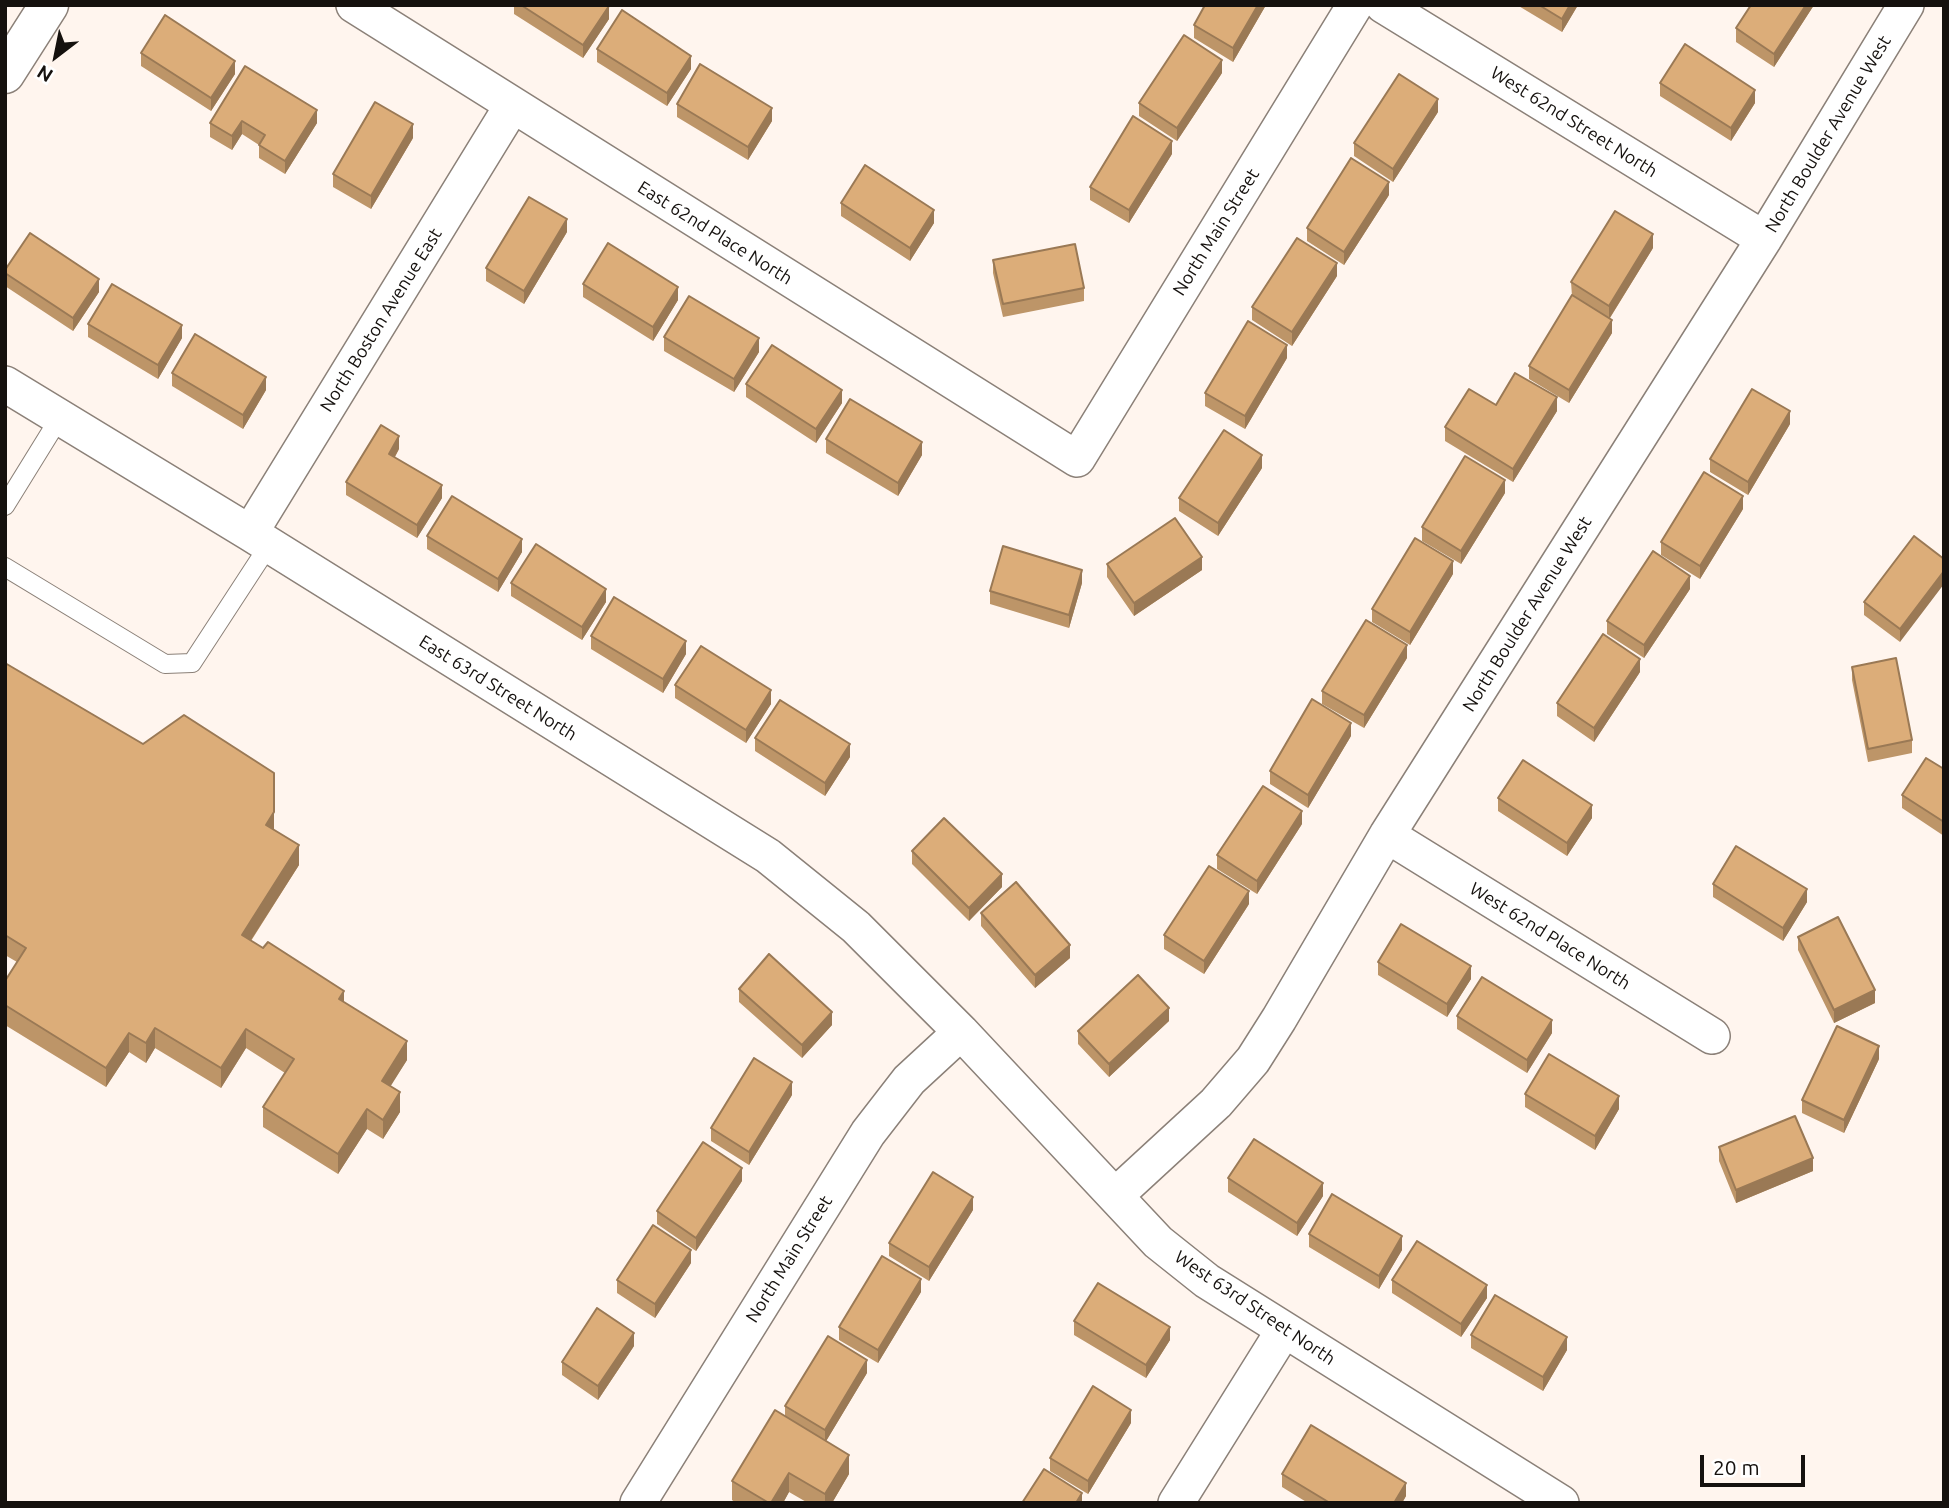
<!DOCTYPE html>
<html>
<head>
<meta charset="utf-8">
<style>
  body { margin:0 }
  #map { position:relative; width:1949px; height:1508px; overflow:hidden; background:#fff5ee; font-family:Ubuntu,sans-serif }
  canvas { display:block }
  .frame { position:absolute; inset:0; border:7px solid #15110e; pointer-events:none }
  .north { position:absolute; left:21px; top:21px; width:70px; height:70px; -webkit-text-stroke:5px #fff; paint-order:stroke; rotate:212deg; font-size:19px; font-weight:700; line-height:28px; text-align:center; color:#15110e }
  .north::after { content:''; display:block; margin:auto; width:24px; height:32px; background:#15110e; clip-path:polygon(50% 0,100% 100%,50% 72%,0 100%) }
  .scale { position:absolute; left:1700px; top:1455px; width:105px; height:32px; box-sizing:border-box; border:4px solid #15110e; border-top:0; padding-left:9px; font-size:21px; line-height:24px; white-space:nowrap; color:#15110e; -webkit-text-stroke:5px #fff; paint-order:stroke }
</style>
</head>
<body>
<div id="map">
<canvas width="1949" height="1508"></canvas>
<div class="frame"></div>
<div class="north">N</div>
<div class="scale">20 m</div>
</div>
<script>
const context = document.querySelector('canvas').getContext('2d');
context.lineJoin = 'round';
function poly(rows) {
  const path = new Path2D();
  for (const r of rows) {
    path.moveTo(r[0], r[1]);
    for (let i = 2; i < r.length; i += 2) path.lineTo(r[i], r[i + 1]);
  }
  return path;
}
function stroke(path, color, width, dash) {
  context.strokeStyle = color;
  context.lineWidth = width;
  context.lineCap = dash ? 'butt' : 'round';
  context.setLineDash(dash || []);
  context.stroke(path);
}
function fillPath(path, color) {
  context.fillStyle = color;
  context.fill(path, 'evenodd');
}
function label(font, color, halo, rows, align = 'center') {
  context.font = font + ' Ubuntu,sans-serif';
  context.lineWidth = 5;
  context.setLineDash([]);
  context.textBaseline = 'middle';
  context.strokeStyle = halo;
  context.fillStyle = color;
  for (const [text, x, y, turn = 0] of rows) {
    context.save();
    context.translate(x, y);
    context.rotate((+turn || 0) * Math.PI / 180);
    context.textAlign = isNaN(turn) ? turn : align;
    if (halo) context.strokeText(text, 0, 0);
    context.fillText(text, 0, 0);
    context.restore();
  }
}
const service = poly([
  [5,506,60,417],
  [5,567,165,664,192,663,269,545]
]);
const minor = poly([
  [354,5,1077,459,1355,5],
  [1383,5,1764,239],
  [5,384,250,533,768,856,856,927,961,1032,1158,1242,1207,1281,1561,1503],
  [250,533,512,106],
  [1387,835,1712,1036],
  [1115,1196,1216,1103,1253,1060,1279,1019,1387,835,1764,239,1906,5],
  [638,1503,868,1133,909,1080,961,1032],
  [1176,1503,1284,1330]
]);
const tertiary = poly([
  [5,74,49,5]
]);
const wall = poly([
  [514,5,608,5,609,19,583,58,514,14],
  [1266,5,1233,62,1194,38,1194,25],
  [1517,5,1578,5,1562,32],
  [1814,5,1774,67,1736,42,1736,28],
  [597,49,691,69,667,106,597,62],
  [141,53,235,74,211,111,141,66],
  [245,66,317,123,285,174,259,158,259,145,242,134,232,150,210,137,210,123],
  [1222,73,1177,141,1139,116,1139,103],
  [1660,83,1755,103,1731,141,1660,96],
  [677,104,772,121,748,160,677,117],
  [1438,112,1393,182,1354,156,1354,143],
  [413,138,371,209,333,187,333,174],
  [1172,154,1129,223,1090,200,1090,187],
  [1389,195,1344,265,1307,241,1307,228],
  [841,203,934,223,910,261,841,216],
  [567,232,524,304,486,281,486,268],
  [1653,248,1610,318,1612,333,1569,403,1529,379,1529,366,1572,296,1571,282],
  [993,260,1084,288,1084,301,1003,317,993,273],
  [5,270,99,292,73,331,5,286],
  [1337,276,1292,346,1252,320,1252,307],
  [583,284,678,300,653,341,583,297],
  [88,324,182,338,158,379,88,337],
  [664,337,759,352,734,392,664,351],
  [1287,358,1245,429,1205,406,1205,393],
  [172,373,266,390,243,429,172,386],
  [746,384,842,403,816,443,746,397],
  [1557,411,1513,482,1445,441,1445,427],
  [1790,424,1748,495,1710,472,1710,459],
  [826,439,922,455,898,496,826,453],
  [399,449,395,457,442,498,417,538,346,495,346,482],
  [1262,468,1218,536,1179,511,1179,498],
  [1505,493,1461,564,1422,541,1422,527],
  [1743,509,1700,579,1661,555,1661,542],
  [427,536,522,552,498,592,427,549],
  [1914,536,1900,642,1864,615,1864,602],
  [1107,564,1202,570,1134,616,1107,577],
  [1453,574,1410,645,1372,622,1372,609],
  [511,583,606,602,582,640,511,596],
  [1082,583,1069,628,990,604,990,591],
  [1690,589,1644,658,1607,634,1607,621],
  [591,636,686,654,663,693,591,649],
  [1407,658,1364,728,1322,704,1322,691],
  [5,663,143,744,274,773,274,830,299,865,251,941,344,1002,407,1060,390,1086,400,1112,383,1139,367,1129,338,1174,263,1127,263,1107,285,1073,246,1048,221,1088,155,1048,146,1063,129,1052,106,1087,5,1025,5,981,17,962,5,955],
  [1852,667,1912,740,1912,753,1868,762,1852,680],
  [1640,672,1594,742,1557,716,1557,703],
  [675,685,771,704,746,743,675,698],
  [1351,736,1308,808,1270,784,1270,771],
  [755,738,850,757,825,796,755,751],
  [1944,769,1944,836,1902,808,1902,795],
  [1498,798,1592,818,1567,856,1498,811],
  [1302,824,1257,894,1217,869,1217,855],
  [912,851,1002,887,969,921,912,864],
  [1713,884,1807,902,1783,941,1713,897],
  [1249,904,1204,974,1164,949,1164,935],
  [981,913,1070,958,1035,988,981,926],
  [1798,937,1875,1003,1834,1023,1798,950],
  [1378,962,1471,979,1447,1017,1378,975],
  [739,989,832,1025,802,1058,739,1002],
  [1457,1016,1552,1033,1527,1073,1457,1029],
  [1169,1021,1109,1077,1078,1044,1078,1031],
  [1879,1059,1844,1133,1802,1113,1802,1100],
  [1525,1094,1619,1109,1595,1150,1525,1107],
  [792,1095,749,1165,711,1141,711,1128],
  [1719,1147,1813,1171,1736,1203,1719,1161],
  [1228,1178,1323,1196,1297,1236,1228,1192],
  [742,1181,696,1251,657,1224,657,1211],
  [973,1210,929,1281,889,1256,889,1243],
  [1309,1234,1402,1250,1379,1289,1309,1247],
  [691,1263,655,1318,617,1293,617,1280],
  [1392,1280,1487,1298,1461,1337,1392,1293],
  [921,1292,878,1363,839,1340,839,1327],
  [1074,1321,1170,1340,1146,1378,1074,1335],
  [1471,1335,1567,1350,1543,1391,1471,1348],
  [634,1346,598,1400,562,1375,562,1362],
  [867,1373,826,1441,849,1474,832,1503,808,1503,789,1492,783,1503,736,1503,732,1500,732,1481,785,1416,785,1406],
  [1131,1423,1088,1494,1050,1471,1050,1458],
  [1282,1474,1406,1496,1402,1503,1308,1503,1282,1487]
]);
const shadedWall = poly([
  [1258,5,1266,5,1233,62,1233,48],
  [1570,5,1578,5,1562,32,1562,19],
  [1806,5,1814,5,1774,67,1774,54],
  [609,6,609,19,583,58,583,45],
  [691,56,691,69,667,106,667,93],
  [1222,60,1222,73,1177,141,1177,128],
  [235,61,235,74,211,111,211,98],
  [1755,90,1755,103,1731,141,1731,128],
  [1438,99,1438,112,1393,182,1393,169],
  [772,108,772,121,748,160,748,147],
  [317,110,317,123,285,174,285,161],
  [242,121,242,134,232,150,232,136],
  [413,124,413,138,371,209,371,196],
  [1172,141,1172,154,1129,223,1129,210],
  [1389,182,1389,195,1344,265,1344,252],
  [934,210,934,223,910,261,910,248],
  [567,219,567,232,524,304,524,291],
  [1653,234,1653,248,1609,319,1609,306],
  [1337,263,1337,276,1292,346,1292,332],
  [99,279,99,292,73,331,73,318],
  [678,287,678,300,653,341,653,327],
  [1612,320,1612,333,1569,403,1569,390],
  [182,325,182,338,158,379,158,365],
  [759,338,759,352,734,392,734,379],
  [1287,345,1287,358,1245,429,1245,416],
  [266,377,266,390,243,429,243,415],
  [842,390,842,403,816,443,816,429],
  [1557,397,1557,411,1513,482,1513,469],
  [1790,411,1790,424,1748,495,1748,482],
  [399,436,399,449,389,467,389,454],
  [922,442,922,455,898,496,898,483],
  [1262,455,1262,468,1218,536,1218,523],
  [1505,480,1505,493,1461,564,1461,551],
  [442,485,442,498,417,538,417,525],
  [1743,496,1743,509,1700,579,1700,566],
  [522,539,522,552,498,592,498,579],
  [1202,557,1202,570,1134,616,1134,603],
  [1453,561,1453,574,1410,645,1410,632],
  [1082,570,1082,583,1069,628,1069,615],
  [1944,571,1944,584,1900,642,1900,629],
  [1690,576,1690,589,1644,658,1644,645],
  [606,589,606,602,582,640,582,627],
  [686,641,686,654,663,693,663,679],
  [1407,645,1407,658,1364,728,1364,715],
  [1640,659,1640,672,1594,742,1594,728],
  [771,690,771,704,746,743,746,730],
  [1351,723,1351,736,1308,808,1308,795],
  [850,744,850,757,825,796,825,783],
  [1592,805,1592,818,1567,856,1567,843],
  [1302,811,1302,824,1257,894,1257,881],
  [274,812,274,831,266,825],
  [299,845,299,865,242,954,242,935],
  [1002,874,1002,887,969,921,969,908],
  [1807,889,1807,902,1783,941,1783,928],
  [1249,891,1249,904,1204,974,1204,961],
  [1070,945,1070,958,1035,988,1035,975],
  [1471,966,1471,979,1447,1017,1447,1004],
  [1875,990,1875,1003,1834,1023,1834,1010],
  [344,991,344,1010,339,999],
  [1169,1008,1169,1021,1109,1077,1109,1064],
  [832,1012,832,1025,802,1058,802,1045],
  [1552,1020,1552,1033,1527,1073,1527,1060],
  [155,1028,155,1048,146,1063,146,1043],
  [246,1029,246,1048,221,1088,221,1068],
  [129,1033,129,1052,106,1087,106,1068],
  [407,1041,407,1060,382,1100,382,1081],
  [1879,1046,1879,1059,1844,1133,1844,1120],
  [792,1082,792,1095,749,1165,749,1152],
  [400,1092,400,1112,383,1139,383,1120],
  [1619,1096,1619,1109,1595,1150,1595,1136],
  [367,1109,367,1129,338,1174,338,1154],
  [1813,1158,1813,1171,1736,1203,1736,1190],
  [742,1168,742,1181,696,1251,696,1238],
  [1323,1183,1323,1196,1297,1236,1297,1223],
  [973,1197,973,1210,929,1281,929,1267],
  [1402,1236,1402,1250,1379,1289,1379,1276],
  [691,1250,691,1263,655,1318,655,1304],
  [921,1279,921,1292,878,1363,878,1350],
  [1487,1285,1487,1298,1461,1337,1461,1324],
  [1170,1327,1170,1340,1146,1378,1146,1365],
  [634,1333,634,1346,598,1400,598,1386],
  [1567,1337,1567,1350,1543,1391,1543,1377],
  [867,1360,867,1373,825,1443,825,1430],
  [1131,1410,1131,1423,1088,1494,1088,1481],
  [849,1455,849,1474,832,1503,825,1503,825,1494],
  [789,1473,789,1492,783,1503,771,1503],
  [1406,1483,1406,1496,1402,1503,1394,1503],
  [1082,1493,1082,1503,1076,1503]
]);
const building = poly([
  [521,5,608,5,609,6,583,45,521,5],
  [1205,5,1258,5,1233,48,1194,25,1205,5],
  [1539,5,1570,5,1562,19,1539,5],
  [1751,5,1806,5,1774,54,1736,28,1751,5],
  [622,10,691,56,667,93,597,49,622,10],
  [165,15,235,61,211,98,141,53,165,15],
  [1184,35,1222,60,1177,128,1139,103,1184,35],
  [1685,44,1755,90,1731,128,1660,83,1685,44],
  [700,64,772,108,748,147,677,104,700,64],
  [245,66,317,110,285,161,259,145,265,135,242,121,232,136,210,123,245,66],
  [1399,74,1438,99,1393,169,1354,143,1399,74],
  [375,102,413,124,371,196,333,174,375,102],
  [1133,116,1172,141,1129,210,1090,187,1133,116],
  [1351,158,1389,182,1344,252,1307,228,1351,158],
  [865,165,934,210,910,248,841,203,865,165],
  [529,197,567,219,524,291,486,268,529,197],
  [1615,211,1653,234,1609,306,1571,282,1615,211],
  [30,233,99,279,73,318,5,273,5,270,30,233],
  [1297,238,1337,263,1292,332,1252,307,1297,238],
  [608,243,678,287,653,327,583,284,608,243],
  [1075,244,1084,288,1003,304,993,260,1075,244],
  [112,284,182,325,158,365,88,324,112,284],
  [1572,295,1612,320,1569,390,1529,366,1572,295],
  [689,296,759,338,734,379,664,337,689,296],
  [1248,321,1287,345,1245,416,1205,393,1248,321],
  [195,334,266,377,243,415,172,373,195,334],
  [772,345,842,390,816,429,746,384,772,345],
  [1515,373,1557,397,1513,469,1445,427,1469,389,1496,405,1515,373],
  [1752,389,1790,411,1748,482,1710,459,1752,389],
  [850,399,922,442,898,483,826,439,850,399],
  [381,425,399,436,389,454,442,485,417,525,346,482,381,425],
  [1224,430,1262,455,1218,523,1179,498,1224,430],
  [1465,456,1505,480,1461,551,1422,527,1465,456],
  [1704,472,1743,496,1700,566,1661,542,1704,472],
  [452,496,522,539,498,579,427,536,452,496],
  [1175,518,1202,557,1134,603,1107,564,1175,518],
  [1914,536,1944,559,1944,571,1900,629,1864,602,1914,536],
  [1415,538,1453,561,1410,632,1372,609,1415,538],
  [536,544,606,589,582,627,511,583,536,544],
  [1003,546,1082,570,1069,615,990,591,1003,546],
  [1653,551,1690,576,1644,645,1607,621,1653,551],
  [614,597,686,641,663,679,591,636,614,597],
  [1366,620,1407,645,1364,715,1322,691,1366,620],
  [1603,634,1640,659,1594,728,1557,703,1603,634],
  [701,646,771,690,746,730,675,685,701,646],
  [1896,658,1912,740,1868,749,1852,667,1896,658],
  [5,663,143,744,184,715,274,773,274,812,266,825,299,845,242,935,263,948,268,942,344,991,339,999,407,1041,382,1081,400,1092,383,1120,367,1109,338,1154,263,1107,294,1059,246,1029,221,1068,155,1028,146,1043,129,1033,106,1068,5,1005,5,981,26,948,5,935,5,663],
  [1312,699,1351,723,1308,795,1270,771,1312,699],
  [780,700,850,744,825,783,755,738,780,700],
  [1926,758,1944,769,1944,822,1902,795,1926,758],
  [1523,760,1592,805,1567,843,1498,798,1523,760],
  [1263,786,1302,811,1257,881,1217,855,1263,786],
  [944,818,1002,874,969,908,912,851,944,818],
  [1736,846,1807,889,1783,928,1713,884,1736,846],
  [1209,866,1249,891,1204,961,1164,935,1209,866],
  [1016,882,1070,945,1035,975,981,913,1016,882],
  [1838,917,1875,990,1834,1010,1798,937,1838,917],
  [1401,924,1471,966,1447,1004,1378,962,1401,924],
  [769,954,832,1012,802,1045,739,989,769,954],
  [1138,975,1169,1008,1109,1064,1078,1031,1138,975],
  [1482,977,1552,1020,1527,1060,1457,1016,1482,977],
  [1837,1026,1879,1046,1844,1120,1802,1100,1837,1026],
  [1549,1054,1619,1096,1595,1136,1525,1094,1549,1054],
  [754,1058,792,1082,749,1152,711,1128,754,1058],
  [1795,1116,1813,1158,1736,1190,1719,1147,1795,1116],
  [1254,1139,1323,1183,1297,1223,1228,1178,1254,1139],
  [703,1142,742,1168,696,1238,657,1211,703,1142],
  [933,1172,973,1197,929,1267,889,1243,933,1172],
  [1332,1194,1402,1236,1379,1276,1309,1234,1332,1194],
  [653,1225,691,1250,655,1304,617,1280,653,1225],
  [1417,1241,1487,1285,1461,1324,1392,1280,1417,1241],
  [882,1256,921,1279,878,1350,839,1327,882,1256],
  [1098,1283,1170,1327,1146,1365,1074,1321,1098,1283],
  [1495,1295,1567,1337,1543,1377,1471,1335,1495,1295],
  [597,1308,634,1333,598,1386,562,1362,597,1308],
  [828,1336,867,1360,825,1430,785,1406,828,1336],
  [1093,1386,1131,1410,1088,1481,1050,1458,1093,1386],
  [775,1410,849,1455,825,1494,789,1473,771,1503,769,1503,732,1481,775,1410],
  [1311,1425,1406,1483,1394,1503,1330,1503,1282,1474,1311,1425],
  [1044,1469,1082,1493,1076,1503,1022,1503,1044,1469]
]);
const streetNames = [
  ["West 62nd Street North",1574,122,32],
  ["North Boulder Avenue West",1828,134,-59],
  ["North Main Street",1216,232,-58],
  ["East 62nd Place North",715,233,32],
  ["North Boston Avenue East",381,320,-58],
  ["North Boulder Avenue West",1527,614,-58],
  ["East 63rd Street North",498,688,32],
  ["West 62nd Place North",1550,936,32],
  ["North Main Street",789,1259,-58],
  ["West 63rd Street North",1255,1308,34]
];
stroke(service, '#8b8078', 20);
stroke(minor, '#8b8078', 38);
stroke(tertiary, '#8b8078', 41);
stroke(service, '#fff', 18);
stroke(minor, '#fff', 35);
stroke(tertiary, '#fff', 38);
fillPath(wall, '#bd9568');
fillPath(shadedWall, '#9a7955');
fillPath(building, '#dcad79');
stroke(building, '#9a7955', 2);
label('18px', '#15110e', '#fff', streetNames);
</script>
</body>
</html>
